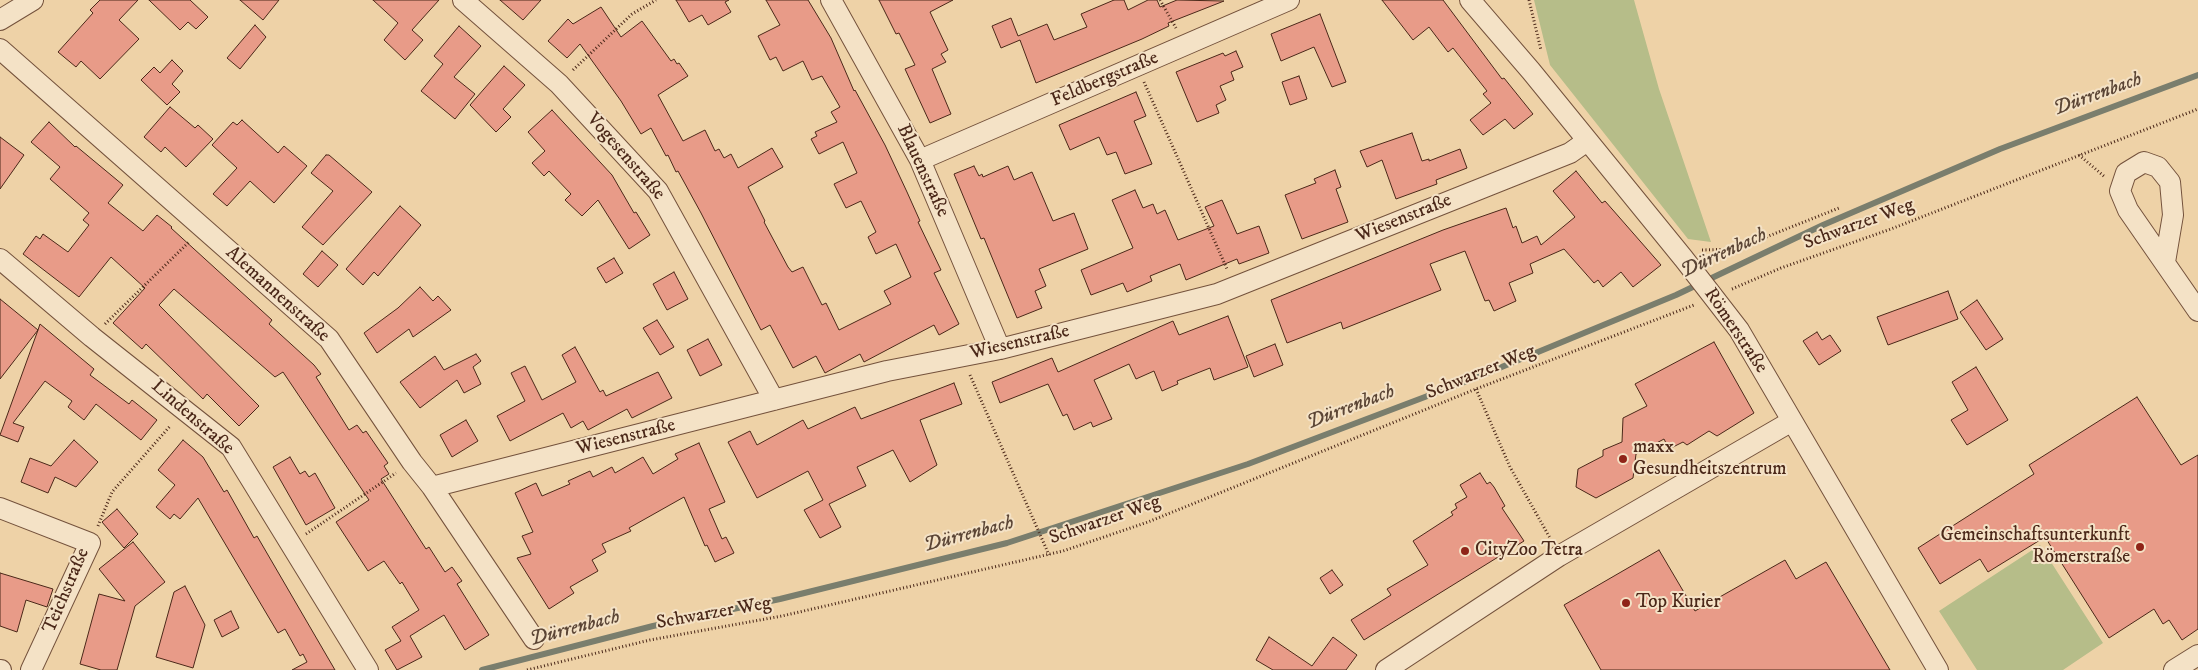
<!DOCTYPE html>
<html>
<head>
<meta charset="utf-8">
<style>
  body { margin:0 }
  canvas { display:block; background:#eed2a7 }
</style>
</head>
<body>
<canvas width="2198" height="670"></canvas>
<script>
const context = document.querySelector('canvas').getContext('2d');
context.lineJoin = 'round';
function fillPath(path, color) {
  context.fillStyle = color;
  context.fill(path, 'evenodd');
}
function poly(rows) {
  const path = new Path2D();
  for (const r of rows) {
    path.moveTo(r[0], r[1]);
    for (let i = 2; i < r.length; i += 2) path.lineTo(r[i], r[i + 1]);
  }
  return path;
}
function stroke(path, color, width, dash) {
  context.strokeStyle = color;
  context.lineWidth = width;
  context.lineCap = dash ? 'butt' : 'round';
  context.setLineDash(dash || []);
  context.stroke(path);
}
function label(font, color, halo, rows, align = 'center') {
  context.font = font + ' "IM FELL DW Pica",serif';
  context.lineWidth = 4;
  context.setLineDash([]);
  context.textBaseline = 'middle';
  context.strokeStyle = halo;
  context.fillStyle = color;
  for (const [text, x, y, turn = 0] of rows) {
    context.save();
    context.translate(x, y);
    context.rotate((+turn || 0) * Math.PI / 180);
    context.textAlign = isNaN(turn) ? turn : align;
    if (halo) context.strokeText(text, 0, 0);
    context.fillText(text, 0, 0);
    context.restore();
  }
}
const green = poly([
  [1534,0,1634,0,1659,89,1711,242,1688,239,1550,65],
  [2040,545,2103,643,2063,670,1977,670,1939,611]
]);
const stream = poly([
  [482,670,653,626,780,599,1007,543,1248,464,1475,378,1676,295,1823,225,2000,149,2198,75]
]);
const building = poly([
  [100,0,138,0,119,20,139,39,100,79,81,61,76,67,58,52,93,13,90,10,100,0],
  [149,0,190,0,208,17,196,29,188,22,180,30,149,0],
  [240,0,279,0,263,20,240,0],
  [373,0,439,0,412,30,423,40,405,60,384,40,398,23,373,0],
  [500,0,541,0,523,20,500,0],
  [676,0,729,0,725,2,731,12,708,25,702,15,689,22,676,0],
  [766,0,808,0,831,38,854,91,855,90,885,145,907,192,920,221,918,222,941,270,934,273,959,324,939,335,934,325,864,362,860,354,825,373,816,356,793,368,770,325,761,330,701,213,678,171,676,172,668,155,666,156,651,128,641,134,621,101,580,44,567,58,548,41,568,19,573,24,601,7,621,37,642,21,671,61,674,59,677,64,679,63,688,76,658,95,683,141,705,130,715,151,719,149,724,158,731,154,738,168,772,148,783,167,748,187,765,221,764,222,788,267,792,272,803,267,822,305,826,303,839,330,891,304,884,291,911,277,896,244,876,254,868,237,876,232,861,201,846,208,834,184,857,173,843,142,819,154,811,139,817,136,815,132,837,122,831,112,840,107,822,76,812,80,803,61,783,71,776,57,770,60,758,36,780,25,766,0],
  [879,0,953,0,930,12,948,50,941,54,946,62,932,69,951,114,930,123,905,69,915,65,899,33,896,34,879,0],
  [1114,0,1124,0,1128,10,1148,0,1157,0,1160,7,1177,0,1224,1,1168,23,1169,26,1142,39,1036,83,1020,40,1001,48,992,26,1011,18,1018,36,1047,24,1054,40,1087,27,1081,14,1114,0],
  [1382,0,1443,0,1502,79,1504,78,1533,114,1514,129,1505,119,1483,135,1470,120,1491,103,1483,94,1487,91,1453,48,1448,52,1429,27,1413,40,1382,0],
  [1320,14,1346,82,1332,87,1314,47,1281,61,1271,34,1320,14],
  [255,25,266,37,240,69,227,58,255,25],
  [459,26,481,46,454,77,475,94,455,119,421,91,443,64,434,56,459,26],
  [1236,51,1243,67,1231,72,1234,80,1220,86,1226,100,1216,105,1219,113,1197,122,1176,72,1223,53,1225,56,1236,51],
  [172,60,183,71,172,84,180,92,167,105,141,80,154,67,160,73,172,60],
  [504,66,525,85,503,109,511,117,496,132,470,105,504,66],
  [1299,76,1307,99,1290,105,1282,82,1299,76],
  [1136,92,1146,116,1134,121,1152,164,1125,174,1116,152,1107,155,1099,137,1070,150,1059,125,1136,92],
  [170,107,195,128,198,125,213,139,186,167,165,147,161,152,144,137,170,107],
  [552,110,612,175,634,213,636,212,650,235,629,249,598,200,582,216,565,200,571,194,549,171,544,176,532,163,545,151,528,132,552,110],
  [242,120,278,153,284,146,307,166,274,203,250,181,227,206,213,194,237,168,212,145,233,122,237,125,242,120],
  [49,122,75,147,76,146,123,185,108,203,143,231,157,215,172,227,171,228,272,320,269,324,314,365,321,374,316,377,349,430,357,425,363,433,366,431,388,463,384,466,389,474,381,479,426,549,429,547,445,572,452,567,462,581,457,584,489,635,465,650,444,615,410,636,422,657,397,670,385,650,401,641,392,627,419,610,402,582,400,584,384,561,368,571,336,522,369,500,283,372,275,377,174,289,159,305,259,406,239,426,207,394,203,399,146,344,142,349,113,323,145,288,111,257,79,297,23,254,36,236,40,239,43,234,68,252,89,225,83,220,89,213,50,179,60,167,31,142,49,122],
  [1412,133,1422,161,1429,159,1429,161,1460,149,1467,168,1436,180,1437,184,1396,199,1382,160,1367,167,1360,151,1412,133],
  [0,137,24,155,0,189,0,137],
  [326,155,329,155,372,192,323,245,302,227,333,191,311,173,326,155],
  [974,166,979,176,982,174,983,177,1008,166,1014,180,1032,172,1053,221,1074,213,1088,249,1039,269,1046,286,1035,291,1042,308,1017,318,984,238,981,239,954,174,974,166],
  [1335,170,1341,187,1336,189,1348,222,1302,239,1285,195,1316,183,1314,179,1335,170],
  [1576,171,1602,203,1605,201,1661,265,1633,287,1621,272,1603,287,1598,280,1594,283,1564,249,1530,264,1533,273,1509,283,1516,301,1494,311,1489,300,1485,301,1465,251,1430,264,1441,290,1343,329,1341,322,1287,343,1271,300,1443,230,1506,208,1513,228,1516,226,1522,243,1537,236,1541,245,1575,217,1553,191,1576,171],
  [1135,190,1143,208,1153,204,1157,214,1165,210,1178,240,1214,226,1205,207,1222,200,1237,234,1259,226,1269,253,1239,264,1237,259,1186,280,1180,264,1150,276,1152,281,1127,292,1123,283,1091,295,1081,270,1133,248,1112,200,1135,190],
  [400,206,421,225,378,276,374,272,363,285,346,269,400,206],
  [322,251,338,265,318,287,303,274,322,251],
  [614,258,623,273,606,283,597,268,614,258],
  [674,272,688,299,667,310,653,284,674,272],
  [420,287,433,301,438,296,451,310,413,337,409,329,377,353,364,333,398,308,420,287],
  [1948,291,1958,319,1888,345,1877,317,1948,291],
  [0,299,38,330,40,324,94,369,90,375,129,404,132,400,157,420,141,440,96,404,84,420,68,407,72,401,45,381,13,423,24,427,18,442,0,435,38,330,0,379,0,299],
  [1977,300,2003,339,1986,350,1960,312,1977,300],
  [1228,316,1248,367,1214,380,1210,368,1177,381,1178,384,1162,391,1154,371,1136,379,1129,364,1094,380,1112,419,1093,427,1091,422,1074,430,1067,414,1063,416,1048,384,1000,403,992,382,1052,358,1058,372,1173,321,1179,335,1228,316],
  [657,320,674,347,660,355,643,328,657,320],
  [1817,332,1822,340,1830,335,1841,351,1819,365,1803,341,1817,332],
  [708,339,722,365,700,376,687,350,708,339],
  [1714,342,1754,413,1717,436,1709,431,1687,445,1683,442,1669,449,1664,439,1636,454,1633,478,1596,498,1576,487,1578,469,1603,456,1603,450,1622,442,1623,418,1647,406,1635,384,1714,342],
  [1275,344,1283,365,1254,377,1246,356,1275,344],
  [575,347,600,392,603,390,606,396,658,372,672,398,632,418,627,409,588,430,583,421,571,428,563,413,510,441,497,416,525,401,511,373,525,366,542,400,576,382,562,355,575,347],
  [476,354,481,361,473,367,481,384,464,393,457,380,420,408,400,382,435,356,444,370,476,354],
  [1976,367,2008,420,1967,445,1951,420,1968,410,1952,382,1976,367],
  [954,383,962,404,920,420,937,465,910,482,893,450,857,467,866,486,829,504,841,527,820,538,804,510,823,500,808,471,757,498,728,442,750,431,757,445,803,420,808,429,855,407,861,419,954,383],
  [2137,397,2181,465,2198,455,2198,629,2182,640,2169,620,2163,624,2154,609,2109,638,2045,537,1988,572,1980,559,1940,584,1918,548,2034,474,2029,465,2137,397],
  [466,420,478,441,452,457,440,435,466,420],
  [74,440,98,462,76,487,55,477,48,493,21,482,30,458,51,466,74,440],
  [183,440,203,457,224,492,227,490,254,538,257,536,335,670,292,670,307,662,303,654,300,656,285,629,278,633,198,498,180,519,174,514,170,519,156,507,175,485,158,470,183,440],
  [699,443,725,502,709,509,722,539,726,537,734,553,715,562,707,545,705,546,684,497,629,528,631,531,602,544,606,552,592,560,598,571,570,587,574,593,549,609,517,558,531,554,522,536,533,532,515,493,536,483,542,496,570,484,568,481,590,471,593,477,612,467,615,473,643,457,653,474,678,459,675,454,699,443],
  [290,457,300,474,305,471,309,477,315,473,335,508,306,525,273,467,290,457],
  [1480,473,1487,484,1490,482,1494,487,1505,506,1502,508,1524,541,1364,640,1351,620,1391,595,1387,589,1428,565,1413,541,1453,515,1451,512,1457,508,1455,504,1467,497,1460,485,1480,473],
  [117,509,138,534,124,548,102,522,117,509],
  [133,542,165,582,135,606,117,670,101,670,80,664,99,594,125,601,99,569,133,542],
  [1659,550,1695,611,1785,560,1796,579,1826,562,1890,670,1601,670,1564,605,1659,550],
  [1332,570,1343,585,1330,594,1320,578,1332,570],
  [0,573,53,589,47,607,26,600,17,632,0,626,0,573],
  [185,586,205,625,193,668,156,657,174,592,185,586],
  [231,611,239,628,222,637,214,620,231,611],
  [1269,637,1312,666,1333,637,1357,655,1346,670,1273,670,1256,660,1269,637]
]);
const path = poly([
  [1160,0,1176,28],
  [1529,0,1541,50],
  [573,70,632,14,656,0],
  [1144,82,1227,269],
  [2079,155,2105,177],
  [1702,250,1736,249,1839,208],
  [1732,289,1781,268,1891,229,2198,109],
  [105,324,190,241],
  [970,375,1049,555],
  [1476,389,1510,467,1550,538],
  [98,526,112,492,171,425],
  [306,534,396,473],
  [527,670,650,640,782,616,1063,551,1148,522,1476,389,1694,305]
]);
const minor = poly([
  [463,0,559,84,658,191,774,400],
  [831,0,920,160,1000,349],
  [1470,0,1531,71,1684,259,1739,330,1938,670],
  [0,20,33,0],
  [0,49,329,339,412,462,432,487,534,639],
  [920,160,1289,0],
  [0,259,92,337,231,447,368,670],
  [2165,262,2173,215,2170,182,2158,167,2144,162,2126,173,2120,191,2128,210,2198,311],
  [432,487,887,371,1000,349,1217,294,1570,153,1587,141],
  [0,508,90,543,31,670],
  [0,670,1,670],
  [1386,670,1559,556,1792,421],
  [2174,670,2198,655]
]);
const markers = [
  [1623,459,5,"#8f2418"],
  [2140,547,5,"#8f2418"],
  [1465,551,5,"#8f2418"],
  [1626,603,5,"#8f2418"]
];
const streetNames = [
  ["Feldbergstraße",1105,80,-23],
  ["Vogesenstraße",625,157,49],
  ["Blauenstraße",922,171,65],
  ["Wiesenstraße",1404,219,-22],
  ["Schwarzer Weg",1859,225,-20],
  ["Alemannenstraße",277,295,42],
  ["Römerstraße",1735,331,56],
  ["Wiesenstraße",1020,343,-13],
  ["Schwarzer Weg",1481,373,-22],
  ["Lindenstraße",192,418,41],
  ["Wiesenstraße",626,438,-14],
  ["Schwarzer Weg",1105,521,-19],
  ["Teichstraße",67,591,-67],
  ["Schwarzer Weg",714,614,-10]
];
const poiNames = [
  ["maxx",1633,448],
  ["Gesundheitszentrum",1633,470],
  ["Gemeinschaftsunterkunft",2130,536,"right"],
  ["Römerstraße",2130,558,"right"],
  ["CityZoo Tetra",1475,551],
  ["Top Kurier",1636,603]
];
const waterNames = [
  ["Dürrenbach",2098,95,-20],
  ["Dürrenbach",1724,254,-25],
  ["Dürrenbach",1351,408,-21],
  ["Dürrenbach",969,535,-15],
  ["Dürrenbach",575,629,-15]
];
fillPath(green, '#b6bd89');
stroke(stream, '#7a7e6d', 6);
fillPath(building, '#e89b88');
stroke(building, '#4b2819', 1);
stroke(minor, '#74523c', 22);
stroke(path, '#4b2819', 3, [1, 2.5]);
stroke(minor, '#f4e2c6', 20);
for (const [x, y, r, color] of markers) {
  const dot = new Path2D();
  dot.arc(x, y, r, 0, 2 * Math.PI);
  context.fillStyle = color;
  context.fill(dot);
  stroke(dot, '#f4e2c6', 2);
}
label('19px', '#4b2819', '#f4e2c6', streetNames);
label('19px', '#4b2819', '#f4e2c6', poiNames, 'left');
label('italic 20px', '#5b4535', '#f4e2c6', waterNames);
</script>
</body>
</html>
